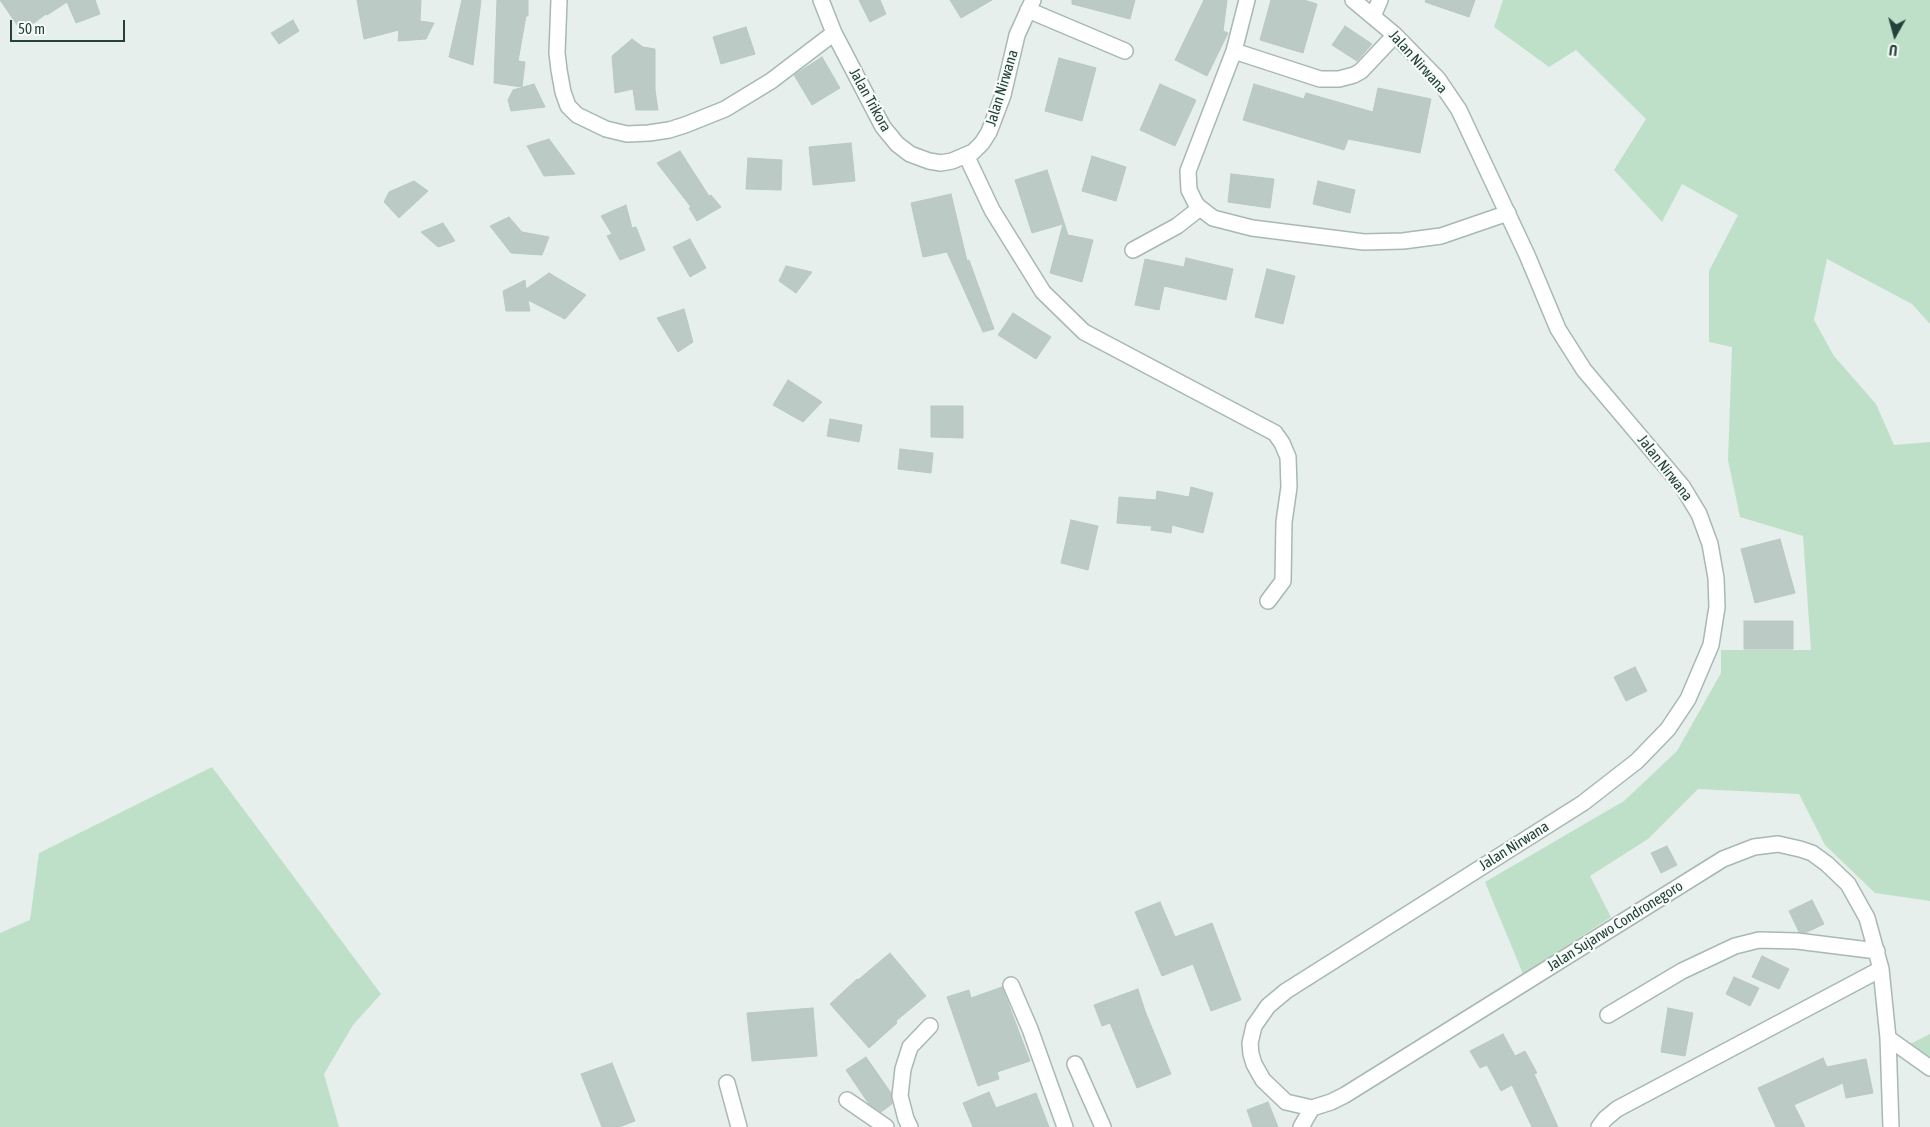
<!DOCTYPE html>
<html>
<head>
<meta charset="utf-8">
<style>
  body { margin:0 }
  #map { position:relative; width:1930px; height:1127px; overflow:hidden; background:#e6efeb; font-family:"Asap Condensed",sans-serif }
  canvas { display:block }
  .north { position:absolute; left:1870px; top:10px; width:50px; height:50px; -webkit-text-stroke:4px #f7fbf9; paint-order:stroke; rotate:187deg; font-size:14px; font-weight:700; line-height:20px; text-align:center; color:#24423a }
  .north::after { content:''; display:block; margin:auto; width:18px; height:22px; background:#24423a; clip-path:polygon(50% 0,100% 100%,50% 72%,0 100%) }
  .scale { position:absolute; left:10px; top:20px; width:115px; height:22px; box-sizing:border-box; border:2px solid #24423a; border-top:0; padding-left:6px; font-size:15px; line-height:18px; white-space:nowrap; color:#24423a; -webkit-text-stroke:4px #f7fbf9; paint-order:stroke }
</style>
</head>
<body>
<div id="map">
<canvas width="1930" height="1127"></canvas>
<div class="north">U</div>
<div class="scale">50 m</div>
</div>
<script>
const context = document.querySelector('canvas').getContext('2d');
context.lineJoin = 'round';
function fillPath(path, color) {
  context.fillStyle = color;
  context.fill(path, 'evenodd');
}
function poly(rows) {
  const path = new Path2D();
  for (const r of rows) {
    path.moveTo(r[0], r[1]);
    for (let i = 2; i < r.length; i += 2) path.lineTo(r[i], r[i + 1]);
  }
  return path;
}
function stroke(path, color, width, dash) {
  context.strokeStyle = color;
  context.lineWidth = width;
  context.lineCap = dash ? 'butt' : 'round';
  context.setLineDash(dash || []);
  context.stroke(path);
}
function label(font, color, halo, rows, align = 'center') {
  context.font = font + ' "Asap Condensed",sans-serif';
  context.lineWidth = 4.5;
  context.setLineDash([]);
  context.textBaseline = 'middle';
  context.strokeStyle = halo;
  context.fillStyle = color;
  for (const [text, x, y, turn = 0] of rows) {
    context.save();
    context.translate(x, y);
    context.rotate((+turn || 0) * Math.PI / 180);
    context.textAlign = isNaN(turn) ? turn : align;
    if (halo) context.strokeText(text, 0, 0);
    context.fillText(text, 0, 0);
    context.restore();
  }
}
const green = poly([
  [1503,0,1930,0,1930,324,1912,304,1827,259,1814,320,1834,356,1876,404,1894,445,1930,442,1930,901,1875,893,1825,845,1799,794,1698,789,1648,839,1590,876,1611,917,1523,974,1485,882,1624,801,1677,751,1721,673,1721,650,1811,650,1803,536,1740,517,1728,460,1732,347,1709,342,1709,271,1738,215,1682,184,1662,222,1614,170,1646,119,1576,50,1549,67,1494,27],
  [212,767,381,994,353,1025,324,1074,339,1127,0,1127,0,933,30,920,39,853],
  [1930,1034,1930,1061,1908,1045]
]);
const building = poly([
  [0,0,95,0,100,14,76,23,67,2,47,15,46,14,22,32,0,0],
  [357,0,421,0,420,21,434,23,426,39,398,41,399,30,364,39,357,0],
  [462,0,481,0,473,65,449,57,462,0],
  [497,0,528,0,528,16,526,16,518,61,525,62,522,87,494,83,497,0],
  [859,0,880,0,886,14,870,22,859,0],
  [950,0,992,0,961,18,950,0],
  [1072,0,1135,0,1130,19,1072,4,1072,0],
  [1204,0,1227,0,1223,31,1228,33,1207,76,1175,60,1204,0],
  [1271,0,1304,0,1317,4,1303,53,1260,40,1271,0],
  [1426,0,1475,0,1469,17,1425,2,1426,0],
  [293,20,299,31,279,44,271,33,293,20],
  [1345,26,1372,44,1357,61,1332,45,1345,26],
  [746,27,755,54,721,64,713,37,746,27],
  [632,39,643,47,655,49,655,90,658,110,636,110,633,89,615,93,612,56,632,39],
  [822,57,840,88,812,105,794,75,822,57],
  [1059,58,1096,68,1082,121,1045,111,1059,58],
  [534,84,545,107,511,111,508,100,513,90,534,84],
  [1160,84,1196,100,1175,146,1140,130,1160,84],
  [1254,84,1304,99,1306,93,1373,112,1378,88,1431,99,1420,153,1348,139,1344,150,1243,120,1254,84],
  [549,139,575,174,544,176,527,146,549,139],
  [851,143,855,181,813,185,809,147,851,143],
  [680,151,709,196,711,195,721,207,697,221,689,208,691,207,657,163,680,151],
  [1092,156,1126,167,1116,201,1082,191,1092,156],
  [748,158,782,160,781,190,746,189,748,158],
  [1047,170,1068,235,1093,240,1082,282,1050,273,1063,224,1032,233,1015,180,1047,170],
  [1231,174,1274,179,1270,208,1228,202,1231,174],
  [414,181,428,191,399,218,384,202,389,192,414,181],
  [1318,181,1355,190,1350,213,1313,204,1318,181],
  [951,194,967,261,969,260,994,329,983,332,947,252,923,257,911,203,951,194],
  [626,205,632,228,636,227,645,250,620,260,607,236,612,234,601,216,626,205],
  [509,217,522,232,549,237,542,255,511,253,490,226,509,217],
  [443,223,455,241,438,247,421,232,443,223],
  [690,239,706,268,690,277,673,247,690,239],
  [1186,258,1233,269,1226,300,1164,286,1159,310,1135,305,1145,259,1184,267,1186,258],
  [786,266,812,272,796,293,779,281,786,266],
  [1267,269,1295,276,1283,324,1255,317,1267,269],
  [549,273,586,295,565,319,528,300,530,311,506,311,503,291,525,280,526,289,549,273],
  [684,309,693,342,678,352,657,318,684,309],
  [1013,313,1051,337,1036,359,998,335,1013,313],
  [788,380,822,402,803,422,773,405,788,380],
  [931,406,963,406,963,438,931,437,931,406],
  [830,419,862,425,859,442,827,436,830,419],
  [900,449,933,453,931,473,898,469,900,449],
  [1191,487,1213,493,1203,533,1172,525,1171,533,1151,530,1152,526,1117,523,1119,497,1156,500,1157,491,1189,497,1191,487],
  [1071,520,1098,526,1088,570,1061,563,1071,520],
  [1780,539,1795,593,1755,603,1741,549,1780,539],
  [1744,621,1793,621,1793,649,1744,649,1744,621],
  [1635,667,1647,691,1626,701,1614,677,1635,667],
  [1667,846,1677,865,1661,873,1651,853,1667,846],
  [1812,900,1824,924,1805,933,1799,932,1789,911,1812,900],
  [1160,902,1175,937,1212,923,1241,1000,1211,1011,1193,964,1162,976,1135,912,1160,902],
  [890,953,926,996,896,1021,897,1023,869,1048,830,1004,857,979,858,980,890,953],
  [1762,956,1789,969,1779,989,1752,977,1762,956],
  [1734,977,1759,988,1750,1006,1726,994,1734,977],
  [1002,987,1030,1061,997,1072,999,1079,978,1086,947,997,969,990,971,998,1002,987],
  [1138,989,1145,1011,1171,1074,1137,1088,1110,1023,1102,1026,1094,1005,1138,989],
  [813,1008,817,1056,752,1061,747,1013,813,1008],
  [1668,1008,1693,1013,1685,1056,1661,1052,1668,1008],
  [1503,1034,1515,1056,1525,1051,1537,1073,1534,1074,1558,1127,1532,1127,1512,1085,1501,1091,1487,1065,1480,1068,1470,1051,1503,1034],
  [866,1057,891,1093,892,1104,881,1112,869,1104,846,1070,866,1057],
  [1823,1058,1827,1067,1866,1059,1873,1093,1846,1098,1843,1083,1794,1105,1805,1127,1776,1127,1758,1088,1823,1058],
  [612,1063,635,1121,619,1127,602,1127,581,1074,612,1063],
  [989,1092,996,1108,1036,1093,1049,1127,973,1127,963,1103,989,1092],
  [1268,1102,1278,1127,1253,1127,1247,1110,1268,1102]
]);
const minor = poly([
  [559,0,557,53,559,70,563,92,568,106,577,115,606,129,627,134,649,133,669,130,685,125,725,109,771,81,834,33],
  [821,0,834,33,883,127,897,144,910,154,929,161,941,163,952,161,973,152,982,143,989,132,1003,95,1017,35,1033,0],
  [1247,0,1234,51,1188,171,1189,190,1196,204,1200,208,1213,218,1252,228,1364,242,1403,241,1441,236,1508,213],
  [1353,0,1395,35,1438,79,1459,110,1527,255,1558,329,1584,370,1682,486,1699,514,1710,544,1716,578,1717,607,1711,645,1688,699,1668,729,1637,761,1583,803,1286,991,1268,1006,1254,1026,1250,1043,1251,1054,1254,1064,1263,1080,1286,1102,1312,1108,1331,1102,1345,1095,1723,859,1754,847,1778,844,1800,849,1812,853,1827,864,1848,884,1867,918,1881,969,1888,1038,1891,1127],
  [1028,10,1125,51],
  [1373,16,1380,0],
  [1234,51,1320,79,1339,79,1354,75,1361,71,1395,35],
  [966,155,992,210,1043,292,1084,332,1275,433,1282,443,1288,457,1289,487,1284,522,1283,581,1268,601],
  [1133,250,1177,226,1200,208],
  [1011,985,1030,1029,1065,1127],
  [1608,1015,1682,971,1735,946,1759,940,1797,941,1877,951],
  [1888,1038,1930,1068],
  [1075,1064,1103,1127],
  [727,1083,739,1127],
  [847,1100,886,1127],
  [910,1127,906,1119,900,1096,903,1069,910,1047,930,1026],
  [1301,1127,1312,1108],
  [1599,1127,1605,1119,1617,1109,1881,969]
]);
const streetNames = [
  ["Jalan Nirwana",1418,62,48],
  ["Jalan Nirwana",1002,88,-73],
  ["Jalan Trikora",870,100,61],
  ["Jalan Nirwana",1665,468,52],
  ["Jalan Nirwana",1514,846,-32],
  ["Jalan Sujarwo Condronegoro",1615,926,-32]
];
fillPath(green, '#bfe0c8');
fillPath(building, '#bbcac4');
stroke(building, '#b8c9c2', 1);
stroke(minor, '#a8b8b2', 18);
stroke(minor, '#fff', 15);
label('15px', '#24423a', '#f7fbf9', streetNames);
</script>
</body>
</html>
